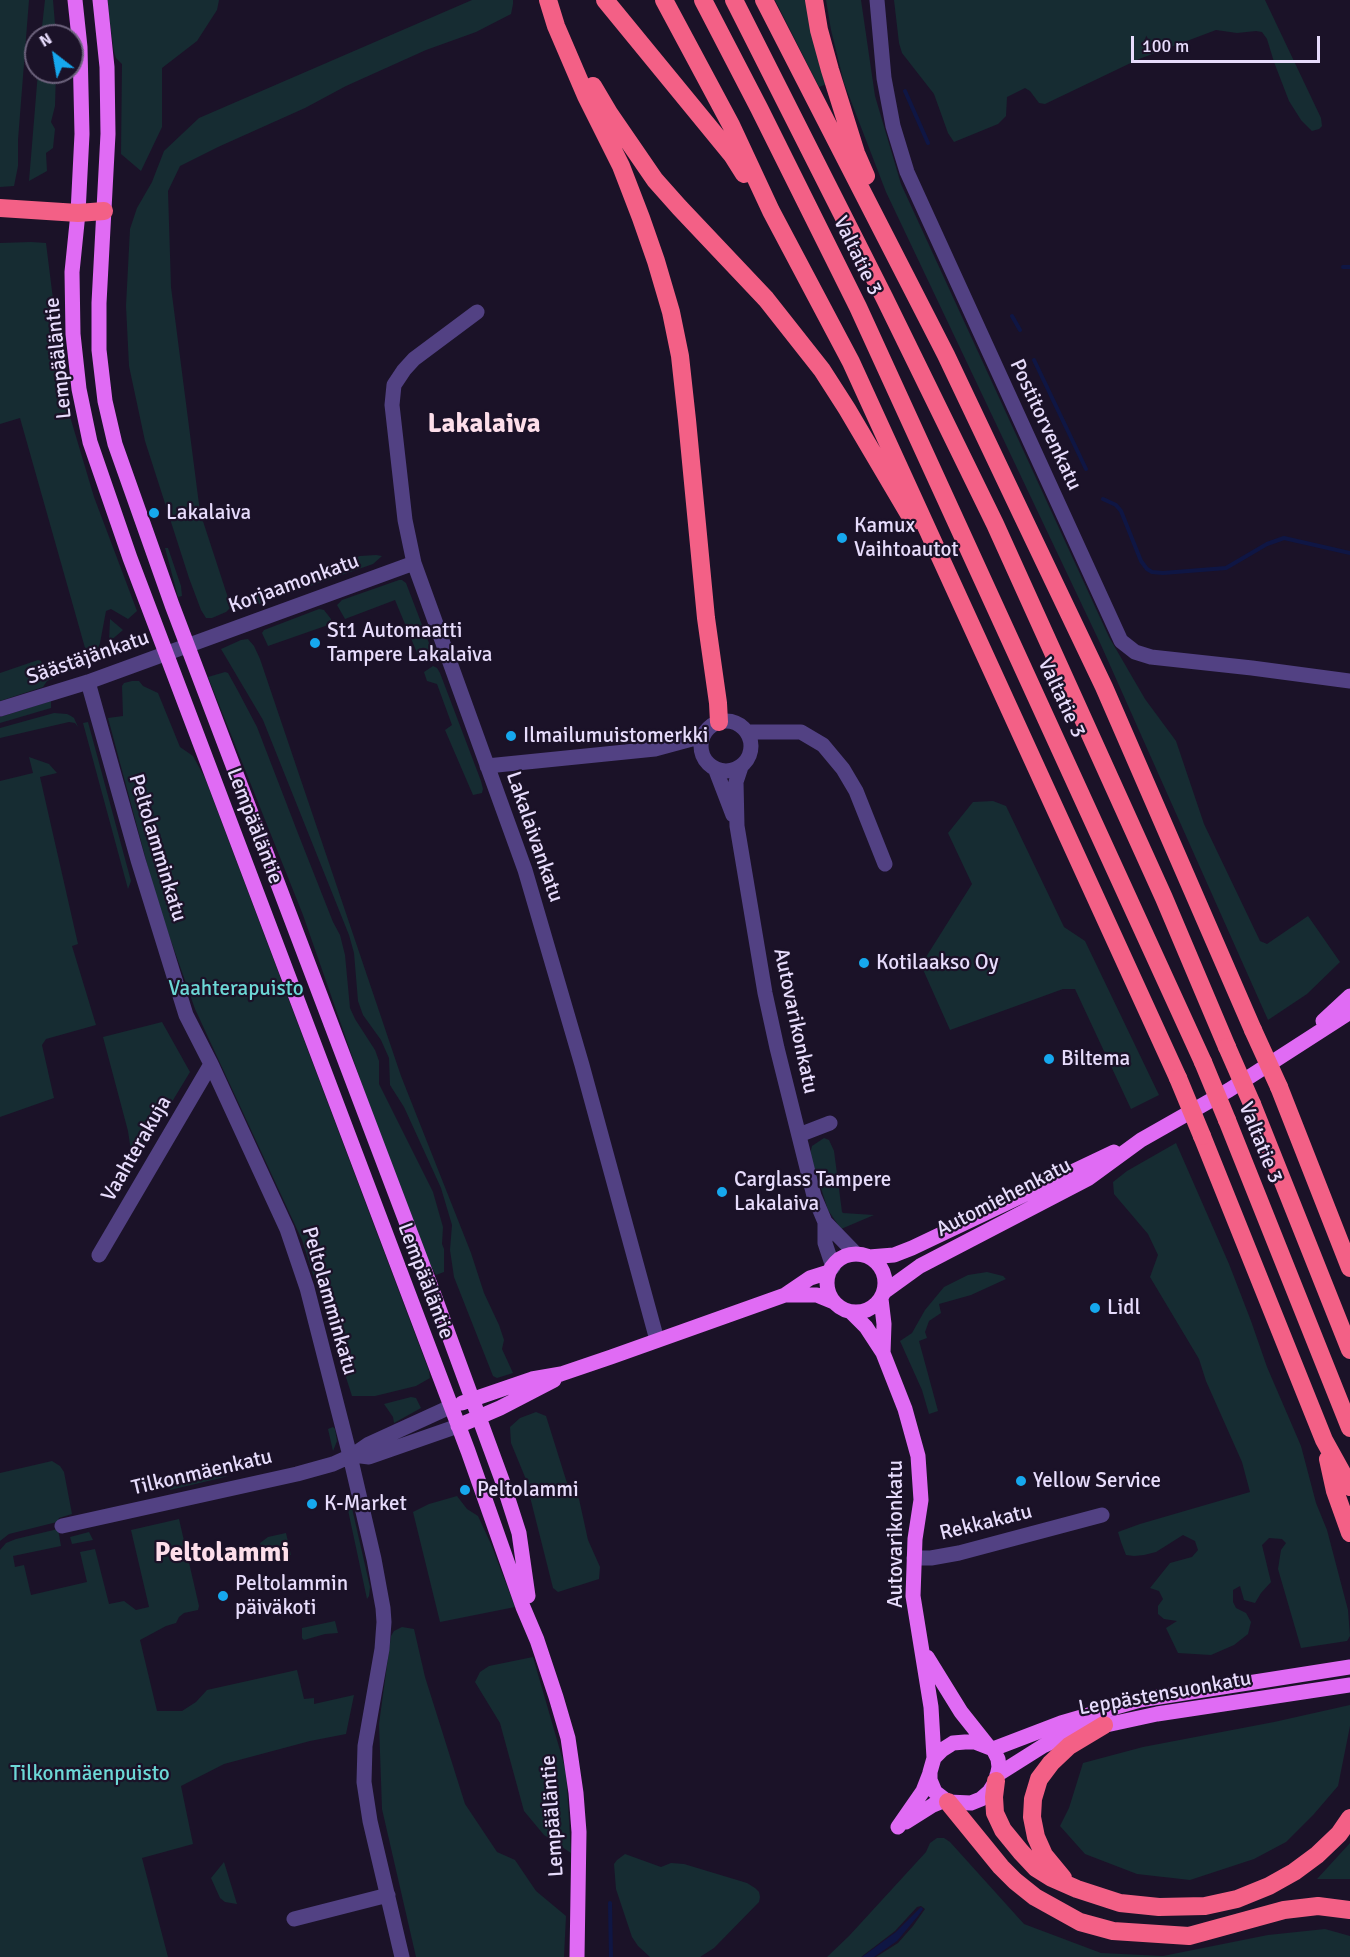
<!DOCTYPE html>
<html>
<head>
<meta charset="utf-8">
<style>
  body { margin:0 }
  #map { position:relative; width:1350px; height:1957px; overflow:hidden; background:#1b1228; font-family:Signika,sans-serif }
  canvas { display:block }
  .north { position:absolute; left:24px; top:24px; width:60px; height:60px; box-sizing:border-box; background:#1b1228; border:2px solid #6d637d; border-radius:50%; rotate:329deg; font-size:16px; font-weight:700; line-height:24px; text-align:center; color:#e7dcfc }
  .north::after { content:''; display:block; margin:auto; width:21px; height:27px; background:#16a8ee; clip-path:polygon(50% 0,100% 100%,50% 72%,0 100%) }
  .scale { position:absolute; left:1131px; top:36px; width:189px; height:27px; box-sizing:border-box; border:3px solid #e7dcfc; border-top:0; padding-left:8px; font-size:18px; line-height:21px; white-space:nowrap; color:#e7dcfc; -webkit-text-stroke:4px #1b1228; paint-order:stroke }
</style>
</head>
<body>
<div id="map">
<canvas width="1350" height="1957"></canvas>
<div class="north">N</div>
<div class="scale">100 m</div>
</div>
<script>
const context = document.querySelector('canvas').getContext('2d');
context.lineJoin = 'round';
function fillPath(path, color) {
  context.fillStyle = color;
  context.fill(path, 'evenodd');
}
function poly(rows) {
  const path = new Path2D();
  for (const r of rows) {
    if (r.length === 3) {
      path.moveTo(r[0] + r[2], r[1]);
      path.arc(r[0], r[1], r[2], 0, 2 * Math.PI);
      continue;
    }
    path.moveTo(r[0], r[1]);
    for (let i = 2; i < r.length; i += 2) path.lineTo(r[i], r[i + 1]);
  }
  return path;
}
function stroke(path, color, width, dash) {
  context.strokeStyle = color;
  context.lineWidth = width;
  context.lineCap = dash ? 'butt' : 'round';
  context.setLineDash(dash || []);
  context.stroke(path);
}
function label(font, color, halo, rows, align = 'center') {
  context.font = font + ' Signika,sans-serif';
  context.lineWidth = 4.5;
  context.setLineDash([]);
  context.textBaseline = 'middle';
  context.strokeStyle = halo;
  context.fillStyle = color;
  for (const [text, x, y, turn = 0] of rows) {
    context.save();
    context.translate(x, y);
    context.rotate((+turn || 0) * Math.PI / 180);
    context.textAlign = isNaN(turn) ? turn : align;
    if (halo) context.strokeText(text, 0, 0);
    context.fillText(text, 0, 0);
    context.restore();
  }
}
const green = poly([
  [0,0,29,0,18,140,18,166,14,186,0,187],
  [45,0,53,0,56,36,41,36],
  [107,0,219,0,217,10,197,41,162,68,162,127,141,171,121,154,122,64,116,58,114,52],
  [472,0,513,0,513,4,511,14,476,32,426,50,346,86,305,108,218,147,180,166,168,191,171,287,200,512,231,607,226,612,212,618,206,618,201,610,189,578,145,441,129,366,126,306,130,229,137,208,152,182,164,151,199,118],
  [775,0,807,0,827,84,819,87],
  [826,0,861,0,875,96,901,184,1109,637,1145,699,1176,741,1204,824,1260,941,1267,944,1308,916,1340,962,1307,994,1268,1020,1101,645,886,192,844,83,831,30],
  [894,0,1265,0,1321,118,1322,126,1319,129,1312,131,1301,120,1289,101,1274,62,1267,39,1262,32,1256,31,1237,33,1216,30,1139,59,1045,104,1039,103,1030,91,1025,88,1007,97,1006,116,998,124,954,142,948,133,934,94,902,53,899,43],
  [38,72,56,72,55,106,51,122,55,129,53,148,46,153,47,171,29,181],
  [31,242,46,243,66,403,94,497,137,611,128,619,111,609,106,611,100,643,94,659,89,662,20,418,0,424,0,243],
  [165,548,168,548,181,586,182,596,178,597],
  [376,555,382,556,373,564,253,606,252,605,255,598,281,585,360,556],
  [399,580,402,580,406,583,432,651,430,656,420,660,395,600,345,619,337,605,342,600],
  [319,609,324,610,331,619,331,624,268,646,262,633,264,630],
  [110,619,123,630,109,642],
  [248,639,254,646,260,659,401,1076,471,1253,484,1293,499,1325,504,1340,502,1349,513,1373,497,1378,493,1376,454,1277,450,1250,452,1225,441,1188,404,1107,390,1085,389,1058,381,1040,363,1015,358,1001,354,953,349,935,263,720,221,649,241,640],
  [73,659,77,664,75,669,47,681,43,687,0,701,0,673,38,660,41,661,44,668],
  [433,666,437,668,440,673,481,781,483,789,482,793,473,795,445,730,452,725,437,684,427,681,424,672],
  [225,672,228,673,238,691,257,727,299,836,333,922,340,935,345,955,350,1008,355,1019,375,1050,379,1061,379,1084,433,1192,443,1227,442,1244,444,1249,444,1272,436,1275,422,1251,374,1119,303,915,208,677],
  [132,681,139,681,143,686,158,693,180,747,193,756,205,778,429,1371,430,1378,416,1386,375,1396,352,1396,302,1240,195,1009,157,901,108,718,123,716,122,686,124,683],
  [51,701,51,708,0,723,0,717],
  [54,713,67,714,71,716,74,718,78,727,75,723,69,722,0,738,0,728],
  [88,722,131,881,128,889,83,723],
  [29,757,49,764,57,773,40,777,78,944,72,946,96,1025,46,1039,42,1045,54,1098,0,1117,0,781,33,773],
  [993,801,1006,806,1064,927,1085,941,1159,1095,1131,1109,1075,989,1063,989,950,1030,921,965,972,884,948,833,973,802],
  [162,1022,190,1072,138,1158,131,1151,128,1131,103,1037],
  [824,1138,829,1140,834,1151,842,1212,843,1213,874,1215,841,1229,828,1210,810,1154,812,1146],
  [1176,1143,1229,1264,1251,1321,1267,1367,1301,1446,1316,1503,1327,1530,1348,1610,1350,1636,1347,1641,1301,1648,1278,1569,1281,1550,1286,1543,1282,1539,1269,1538,1262,1545,1271,1582,1261,1593,1255,1603,1244,1600,1240,1586,1233,1590,1233,1602,1236,1608,1246,1613,1251,1622,1248,1634,1234,1645,1211,1655,1178,1653,1166,1628,1177,1621,1164,1619,1158,1614,1158,1606,1163,1599,1159,1591,1150,1588,1170,1563,1192,1557,1198,1550,1195,1541,1183,1535,1156,1552,1144,1555,1134,1556,1126,1555,1121,1542,1118,1532,1140,1524,1250,1492,1242,1462,1206,1381,1199,1359,1150,1277,1158,1255,1148,1234,1114,1194,1113,1182,1127,1171],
  [987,1272,1003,1276,1006,1279,971,1295,939,1304,941,1313,929,1321,925,1332,927,1338,919,1341,938,1411,929,1414,922,1390,900,1341,912,1333,925,1310,944,1287,968,1275],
  [411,1397,416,1398,421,1408,394,1423,393,1417,384,1404],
  [536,1412,546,1416,567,1483,579,1499,588,1540,600,1567,599,1579,558,1592,553,1588,525,1477,511,1443,510,1427,520,1418],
  [333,1427,335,1429,337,1441,333,1451,328,1429],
  [52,1461,60,1466,64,1472,72,1514,59,1518,57,1522,9,1534,0,1541,0,1473],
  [217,1468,220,1477,229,1476,170,1490,168,1480],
  [349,1495,370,1587,369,1596,367,1599,345,1496],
  [457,1496,467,1509,478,1516,491,1544,515,1607,440,1622,413,1512,429,1504],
  [179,1519,199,1606,198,1610,184,1613,179,1617,176,1623,166,1626,140,1640,157,1711,182,1711,196,1702,207,1690,297,1670,304,1699,314,1698,314,1704,354,1695,346,1734,310,1741,224,1764,181,1786,193,1844,142,1858,168,1957,0,1957,0,1550,6,1543,16,1539,58,1529,61,1546,13,1556,15,1567,24,1565,31,1595,87,1582,80,1552,95,1549,109,1604,124,1601,136,1610,149,1607,131,1530],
  [89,1532,93,1540,72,1544,70,1537],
  [286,1533,291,1555,266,1561,260,1543,268,1537],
  [335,1621,338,1633,325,1634,304,1640,302,1638,302,1628],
  [402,1627,414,1629,425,1677,465,1804,497,1852,515,1860,536,1891,566,1916,564,1957,416,1957,382,1809,379,1724,391,1636,394,1631],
  [533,1657,566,1771,571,1853,544,1835,524,1811,500,1723,475,1682,480,1672,489,1666],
  [1350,1705,1350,1726,1338,1786,1314,1814,1286,1842,1254,1859,1190,1880,1137,1874,1085,1854,1060,1826,1069,1808,1083,1763,1143,1747,1274,1722],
  [937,1838,944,1838,950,1842,1024,1924,1101,1953,1163,1956,1268,1935,1325,1929,1350,1936,1350,1957,876,1957,898,1943,913,1926,925,1909,921,1906,917,1907,895,1931,861,1957,827,1957,849,1936,926,1852,930,1843],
  [1350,1843,1350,1879,1317,1879],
  [625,1854,661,1867,671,1863,684,1864,747,1883,755,1888,759,1892,760,1897,759,1902,714,1948,700,1957,650,1957,638,1946,632,1937,616,1889,614,1864,617,1860],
  [224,1862,237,1904,225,1902,220,1898,211,1878]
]);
const water = poly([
  [921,1907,923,1909,918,1916,897,1941,874,1957,862,1957,896,1932]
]);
const stream = poly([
  [905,91,928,143],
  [1343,267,1350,267],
  [1012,316,1020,330],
  [1034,360,1086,469],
  [1103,499,1116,505,1121,511,1141,561,1147,569,1152,572,1163,573,1226,568,1267,544,1284,538,1350,553],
  [610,1903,611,1957]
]);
const minor = poly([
  [877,0,884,78,893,126,907,172,1121,641,1135,652,1151,657,1252,668,1350,681],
  [477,312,414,359,404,370,394,385,392,405,405,520,414,563,525,870,582,1065,657,1340],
  [88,682,138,860,186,1015,211,1064,287,1229,307,1288,350,1456,374,1559,383,1608,384,1622,382,1649,365,1746,364,1782,370,1821,402,1957],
  [0,709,88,682,414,563],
  [726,746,25],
  [747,732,801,732,823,745,843,769,856,791,885,864],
  [487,766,655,749,703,736],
  [741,767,736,782,737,826,765,993,777,1048,814,1196,825,1222,856,1254],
  [715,768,733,815],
  [799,1135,830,1123],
  [825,1222,825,1243,833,1267],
  [99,1255,211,1064],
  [353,1455,369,1457,458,1426],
  [62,1526,297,1474,333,1464,353,1455,369,1444,450,1407],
  [914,1558,931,1558,959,1553,1102,1515],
  [294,1919,388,1895]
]);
const major = poly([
  [75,0,80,47,82,134,78,213,72,272,73,334,79,389,90,442,130,558,468,1451,523,1607,537,1640,556,1697,568,1738,576,1793,579,1832,577,1957],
  [100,0,107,67,108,134,99,303,99,350,105,401,115,444,172,605,434,1295,502,1480,519,1533,528,1596],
  [1323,1021,1350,996],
  [856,1283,29],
  [869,1257,894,1255,912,1248,1114,1152],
  [884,1292,920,1266,1089,1178,1141,1140,1229,1090,1350,1012],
  [785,1295,817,1295,834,1302],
  [881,1299,884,1324,883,1353],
  [851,1312,866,1327,883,1353,905,1409,918,1456,921,1500,915,1539,913,1596,931,1707,934,1758],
  [462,1403,532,1379,561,1374,611,1357,785,1295,810,1278,829,1272],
  [458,1426,500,1408,554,1380],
  [927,1657,961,1712,988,1746],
  [965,1742,975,1742,993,1749,998,1759,999,1767,996,1781,989,1792,981,1799,971,1803,948,1802,935,1792,930,1780,930,1772,934,1758,942,1750,953,1743,965,1742],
  [993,1749,1061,1723,1140,1700,1350,1667],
  [997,1775,1043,1746,1074,1732,1157,1714,1350,1685],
  [906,1822,933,1805,945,1800],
  [898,1827,923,1791,930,1773]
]);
const highway = poly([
  [548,0,556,26,586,96,621,166,641,218,656,261,671,312,680,356,687,420,706,618,718,703,719,722],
  [605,0,732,155,744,174],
  [664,0,731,125,771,211,851,362,1178,1078],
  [703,0,759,108,858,307,1203,1062],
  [734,0,884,297,995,524,1164,898,1227,1047],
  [764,0,946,355,1021,513,1104,687,1253,1030],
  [814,0,819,30,830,70,856,153,866,176],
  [593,86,609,113,655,180,679,207,766,299,822,370,847,409,913,521],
  [0,208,78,213,104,211],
  [1279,1087,1350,1268],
  [1252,1104,1350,1350],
  [1227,1120,1350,1428],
  [1202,1136,1324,1440,1350,1487],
  [1328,1459,1335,1491,1350,1533],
  [996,1781,994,1797,995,1813,1003,1830,1021,1852,1036,1868,1052,1878,1077,1889,1120,1903,1159,1907,1205,1906,1237,1899,1269,1886,1294,1872,1317,1855,1339,1834,1350,1818],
  [948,1802,1001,1867,1015,1881,1035,1897,1080,1922,1113,1931,1189,1936,1284,1910,1318,1906,1350,1910],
  [1063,1878,1044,1855,1036,1837,1032,1817,1033,1799,1039,1779,1051,1763,1069,1746,1104,1725]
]);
const highwayBridge = poly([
  [1253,1030,1279,1087],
  [1227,1047,1252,1104],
  [1203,1062,1227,1120],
  [1178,1078,1202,1136]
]);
const markers = [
  [154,513,6,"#16a8ee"],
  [842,538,6,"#16a8ee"],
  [315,643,6,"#16a8ee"],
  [511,736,6,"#16a8ee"],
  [864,963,6,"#16a8ee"],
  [1049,1059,6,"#16a8ee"],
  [722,1192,6,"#16a8ee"],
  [1095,1308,6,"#16a8ee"],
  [1021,1481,6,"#16a8ee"],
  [465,1490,6,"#16a8ee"],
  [312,1504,6,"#16a8ee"],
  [223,1596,6,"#16a8ee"]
];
const streetNames = [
  ["Valtatie 3",857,256,64],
  ["Lempääläntie",59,358,-96],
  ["Postitorvenkatu",1045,425,65],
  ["Korjaamonkatu",294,584,-20],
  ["Säästäjänkatu",88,658,-19],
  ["Valtatie 3",1061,698,65],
  ["Lempääläntie",254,826,69],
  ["Lakalaivankatu",534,837,71],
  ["Peltolamminkatu",157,848,73],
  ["Autovarikonkatu",795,1021,78],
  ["Valtatie 3",1260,1143,68],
  ["Vaahterakuja",137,1149,-60],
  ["Automiehenkatu",1004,1198,-27],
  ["Lempääläntie",425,1281,69],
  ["Peltolamminkatu",329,1301,74],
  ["Tilkonmäenkatu",202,1473,-13],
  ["Rekkakatu",986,1523,-14],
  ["Autovarikonkatu",896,1534,-90],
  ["Leppästensuonkatu",1165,1694,-10],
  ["Lempääläntie",553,1816,-94]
];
const poiNames = [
  ["Lakalaiva",166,513],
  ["Kamux",854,526],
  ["Vaihtoautot",854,550],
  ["St1 Automaatti",327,631],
  ["Tampere Lakalaiva",327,655],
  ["Ilmailumuistomerkki",523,736],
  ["Kotilaakso Oy",876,963],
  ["Biltema",1061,1059],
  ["Carglass Tampere",734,1180],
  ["Lakalaiva",734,1204],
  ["Lidl",1107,1308],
  ["Yellow Service",1033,1481],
  ["Peltolammi",477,1490],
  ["K-Market",324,1504],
  ["Peltolammin",235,1584],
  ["päiväkoti",235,1608]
];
const parkNames = [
  ["Vaahterapuisto",236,989],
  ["Tilkonmäenpuisto",90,1774]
];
const districtNames = [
  ["Lakalaiva",484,425],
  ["Peltolammi",222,1554]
];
fillPath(green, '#162c32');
fillPath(water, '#0f1644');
stroke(stream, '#0f1644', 4);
stroke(minor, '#524183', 15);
stroke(major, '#e06bf4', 15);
stroke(highway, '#f36086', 18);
stroke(highwayBridge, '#f36086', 18);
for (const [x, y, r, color] of markers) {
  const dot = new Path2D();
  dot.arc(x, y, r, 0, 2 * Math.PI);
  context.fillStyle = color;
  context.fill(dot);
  stroke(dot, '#1b1228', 2);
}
label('21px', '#e7dcfc', '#1b1228', streetNames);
label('21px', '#e7dcfc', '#1b1228', poiNames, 'left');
label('21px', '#6cd8d6', '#1b1228', parkNames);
label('bold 27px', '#fddeea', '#1b1228', districtNames);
</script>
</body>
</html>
